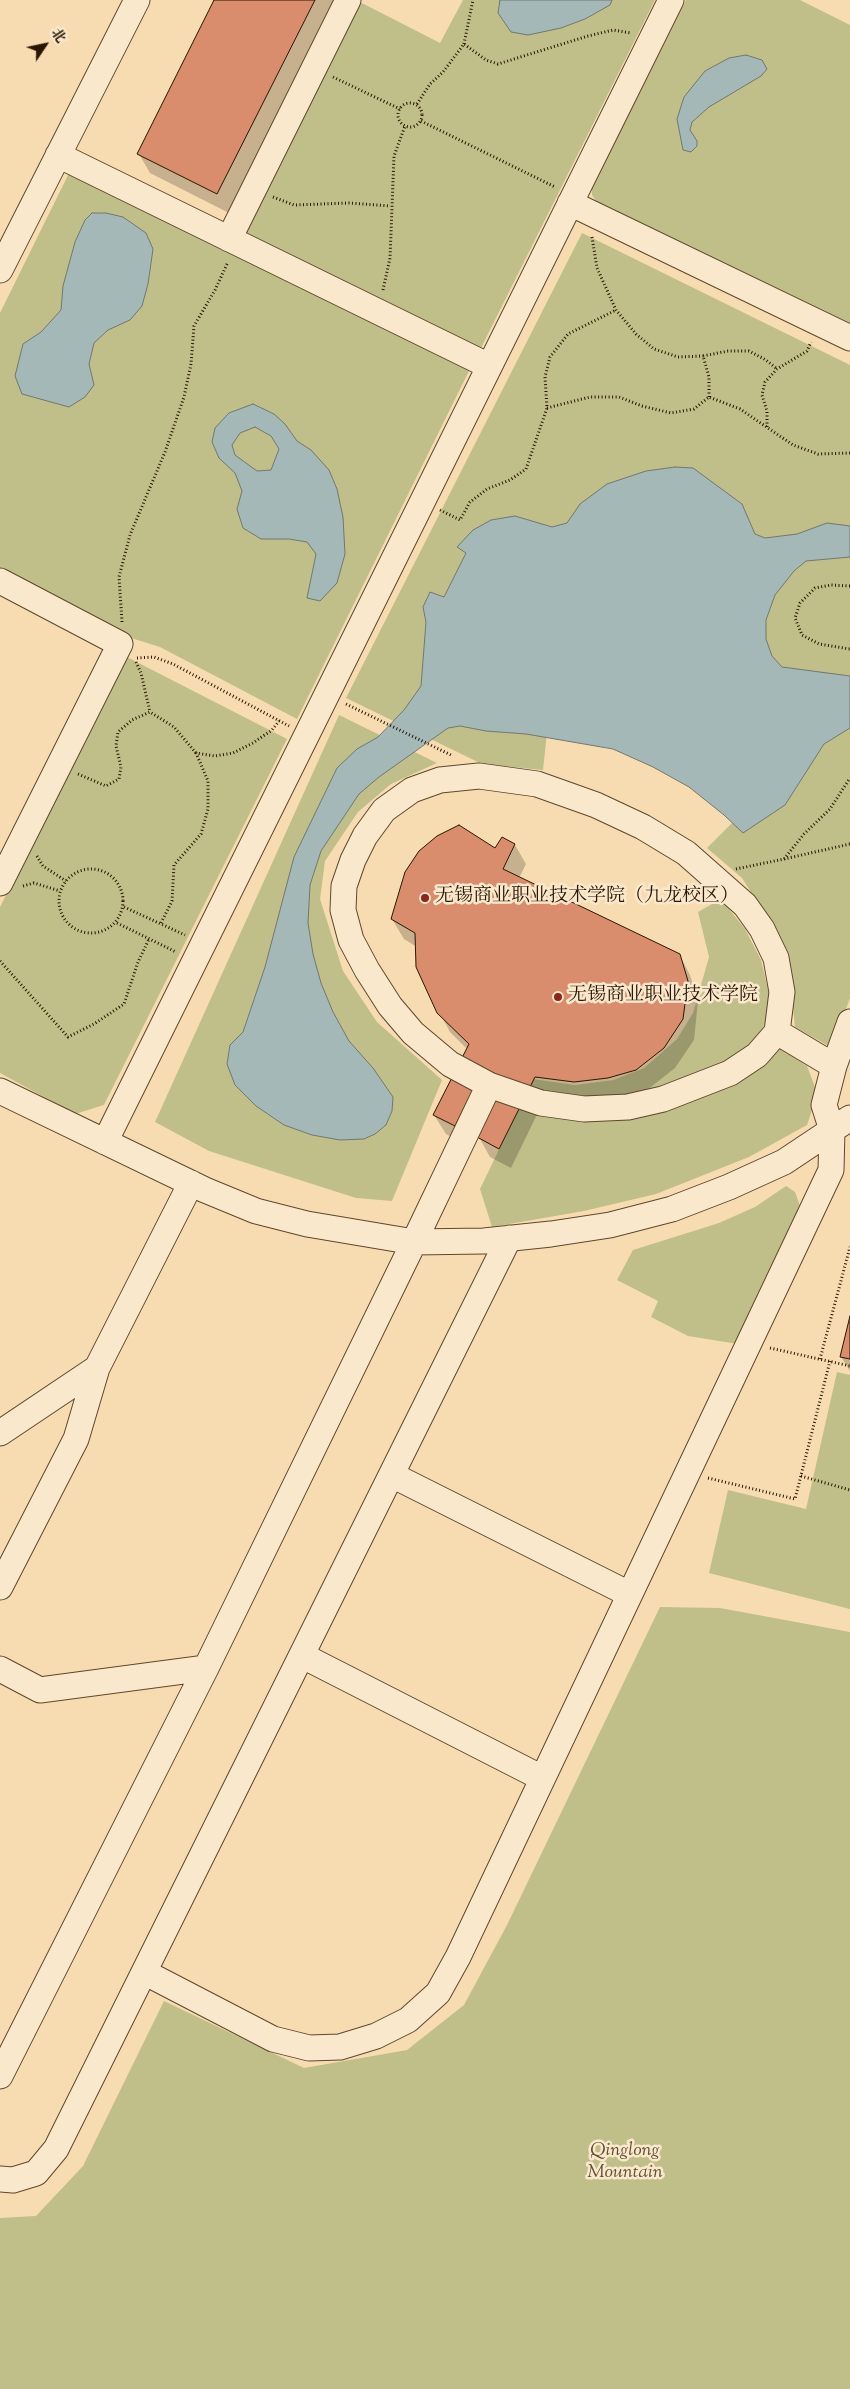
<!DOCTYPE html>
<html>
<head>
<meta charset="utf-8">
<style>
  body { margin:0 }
  #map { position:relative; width:850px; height:2389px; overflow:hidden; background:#f8dcb1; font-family:"Sorts Mill Goudy","Noto Serif SC",serif }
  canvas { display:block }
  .north { position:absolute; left:20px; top:20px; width:50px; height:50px; -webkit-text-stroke:4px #fae8cc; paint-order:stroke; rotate:56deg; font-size:14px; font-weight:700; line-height:20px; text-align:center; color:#2a1500 }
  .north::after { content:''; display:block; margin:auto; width:18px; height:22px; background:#2a1500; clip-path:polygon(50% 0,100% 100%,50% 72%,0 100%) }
</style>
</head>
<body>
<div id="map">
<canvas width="850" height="2389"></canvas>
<div class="north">北</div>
</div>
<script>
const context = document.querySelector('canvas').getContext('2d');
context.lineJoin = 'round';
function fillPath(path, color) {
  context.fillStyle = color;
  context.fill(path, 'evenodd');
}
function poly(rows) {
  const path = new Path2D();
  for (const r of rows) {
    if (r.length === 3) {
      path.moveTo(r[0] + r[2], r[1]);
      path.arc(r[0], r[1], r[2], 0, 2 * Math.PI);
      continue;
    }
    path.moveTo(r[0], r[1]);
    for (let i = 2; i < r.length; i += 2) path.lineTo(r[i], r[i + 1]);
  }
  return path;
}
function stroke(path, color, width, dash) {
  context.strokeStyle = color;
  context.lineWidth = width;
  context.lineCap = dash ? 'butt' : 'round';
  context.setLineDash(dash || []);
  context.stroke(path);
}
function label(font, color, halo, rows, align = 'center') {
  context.font = font + ' "Sorts Mill Goudy","Noto Serif SC",serif';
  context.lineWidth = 5;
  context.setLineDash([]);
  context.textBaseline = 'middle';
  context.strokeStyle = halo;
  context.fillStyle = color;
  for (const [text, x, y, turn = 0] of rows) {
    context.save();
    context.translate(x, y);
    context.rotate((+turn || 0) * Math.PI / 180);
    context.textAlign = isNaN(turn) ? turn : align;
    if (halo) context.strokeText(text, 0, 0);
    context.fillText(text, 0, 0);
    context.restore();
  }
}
const green = poly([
  [463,0,655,0,480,350,242,232,358,1,440,43],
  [686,0,800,0,850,25,850,326,598,204,592,195,592,186],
  [71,169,471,367,297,719,160,647,131,638,0,568,0,313],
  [582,233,850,365,850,998,832,1048,795,1027,791,988,764,913,742,878,707,848,736,819,654,758,547,733,543,770,482,764,346,698],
  [125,656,287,739,104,1105,75,1114,0,1073,0,907],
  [339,715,437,763,391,784,358,812,325,861,320,899,343,971,377,1022,442,1080,392,1201,356,1198,209,1151,155,1122],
  [721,899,745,929,761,960,772,1006,760,1035,807,1066,815,1087,814,1104,807,1125,749,1157,656,1194,584,1211,492,1227,480,1189,533,1079,575,1085,613,1080,644,1068,677,1039,693,1013,709,957,698,912],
  [786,1186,795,1192,803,1214,738,1344,688,1336,651,1317,658,1301,617,1280,633,1250,719,1223,755,1207],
  [837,1372,850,1375,850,1609,709,1573,728,1490,806,1509],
  [660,1607,720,1608,850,1632,850,2389,0,2389,0,2218,36,2216,83,2166,164,2001,304,2068,407,2050,464,2005,507,1925]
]);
const water = poly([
  [500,0,612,0,610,5,585,19,561,28,528,35,511,32,498,13,500,0],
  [746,55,762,60,767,69,761,76,709,107,692,122,690,130,697,141,697,146,691,152,683,150,677,119,684,97,705,71,729,58,746,55],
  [92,213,106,213,123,217,146,233,153,249,148,284,142,306,130,320,108,330,94,343,89,364,94,385,85,397,69,407,22,394,15,376,23,344,41,332,61,310,63,286,75,242,85,220,92,213],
  [253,404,274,414,285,424,297,441,311,450,329,470,337,489,343,517,345,554,337,583,320,601,307,598,316,554,307,542,289,539,261,539,243,528,237,509,242,491,235,473,219,458,212,442,215,428,229,413,253,404],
  [255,427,271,436,279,449,271,470,257,471,235,455,232,445,240,433,255,427],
  [675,467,693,468,742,504,755,534,765,538,797,534,827,523,850,526,850,557,806,561,794,571,775,595,766,620,766,639,772,656,782,667,850,676,850,728,824,744,785,805,743,833,724,815,689,787,653,767,613,749,526,734,486,731,460,726,448,728,379,777,359,794,321,851,310,885,308,923,313,954,321,983,333,1012,349,1041,373,1068,393,1097,392,1111,386,1125,375,1134,364,1139,340,1140,312,1135,284,1125,256,1106,235,1085,227,1064,230,1045,243,1032,265,967,294,857,337,768,357,749,378,737,404,710,421,686,426,622,423,607,430,592,444,597,466,553,457,547,473,530,491,520,515,516,552,527,567,523,580,504,607,484,646,471,675,467]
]);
const shadow = poly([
  [216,0,335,0,229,213,150,173,139,154],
  [515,845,526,864,519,878,679,954,690,975,698,1001,694,1040,675,1068,647,1090,619,1098,546,1096,511,1168,490,1157,479,1137,490,1114,466,1145,446,1134,434,1115,467,1049,450,1032,439,1012,417,947,404,939,392,919,496,849],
  [850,1321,850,1371,841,1357]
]);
const building = poly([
  [214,0,315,0,217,194,137,154,214,0],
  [459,825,495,848,502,837,515,844,503,869,680,954,688,981,683,1019,664,1048,636,1070,608,1078,574,1082,535,1077,499,1149,477,1137,494,1103,472,1092,455,1126,433,1115,469,1044,437,1013,416,967,415,933,391,919,405,872,419,851,437,836,459,825],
  [850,1316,850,1359,840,1357,850,1316]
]);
const path = poly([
  [464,44,473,0],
  [333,77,400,109],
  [410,115,12],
  [417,104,430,84,443,72,464,44,486,60,498,64,588,36,613,30,631,33],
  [421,121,555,187],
  [273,197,294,205,349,203,390,206],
  [592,237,597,268,616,310,636,334,654,349,678,357,703,356],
  [383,290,390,258,394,156,405,126],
  [709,397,709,377,703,356,728,351,749,351,766,360,777,369],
  [547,408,590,397,619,397,642,406,671,413,694,409,709,397,740,409,793,445,818,454,850,453],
  [767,427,767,411,762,395,765,382,777,369,807,351,811,342],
  [440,510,460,520,470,502,487,489,510,480,526,469,547,408,545,377,550,357,568,334,616,310],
  [850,586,831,585,815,588,800,603,795,618,802,635,819,644,850,649],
  [122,622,119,577,130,535,165,452,184,397,191,364,194,326,215,290,228,262],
  [137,658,154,657,173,664,289,726],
  [136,662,141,673,150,712],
  [346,704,453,756],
  [78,774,106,786,119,779,121,767,116,746,118,732,132,720,150,712,174,727,196,753],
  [37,856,43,866,66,881],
  [784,859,850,844],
  [91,901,32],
  [736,869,784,859,804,834,830,809,850,778],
  [23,886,34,883,60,891],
  [124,907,185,935],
  [117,923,176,952],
  [161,923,172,901,174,865,201,834,208,809,208,781,196,753,215,756,233,753,253,743,272,730,279,721],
  [0,961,68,1037,94,1024,124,1004,138,962,149,939],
  [770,1348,850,1366],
  [820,1359,850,1247],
  [801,1476,850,1490],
  [708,1478,795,1499,830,1361]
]);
const minor = poly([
  [58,155,489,366],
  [570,203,850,338],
  [229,239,348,0],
  [0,270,137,0],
  [0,581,120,644,0,883],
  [777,1032,757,1055,730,1073,663,1099,628,1107,584,1109,541,1103,489,1085,450,1064,413,1033,390,1006,367,970,351,940,343,910,344,886,353,860,365,836,384,810,412,790,440,780,479,776,537,784,596,805,643,827,686,853,745,905,762,929,776,958,782,992,777,1032,834,1066],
  [0,1091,205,1190,256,1211,307,1224,414,1242,484,1241,551,1234,610,1225,672,1209,729,1187,784,1162,850,1118],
  [105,1142,671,0],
  [0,1433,97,1368],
  [392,1475,629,1594],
  [0,1587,76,1439,97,1368,191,1183],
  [303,1656,542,1778],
  [0,1669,40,1690,206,1668],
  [144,1972,273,2039,309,2048,340,2047,376,2036,408,2020,438,1993,458,1957,831,1170,832,1130,824,1105,834,1066,850,1022],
  [0,2076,206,1668,414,1242,489,1085],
  [0,2179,13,2180,36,2173,56,2149,509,1238]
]);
const markers = [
  [425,898,5,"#8f2418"],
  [558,997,5,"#8f2418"]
];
const poiNames = [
  ["无锡商业职业技术学院（九龙校区）",435,898],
  ["无锡商业职业技术学院",568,997]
];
const parkNames = [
  ["Qinglong",625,2152],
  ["Mountain",625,2174]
];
fillPath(green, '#c1bf89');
fillPath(water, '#a4b8b8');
stroke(water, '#73776e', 1);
fillPath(shadow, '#0003');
fillPath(building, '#d98d6d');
stroke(building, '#2a1500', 1);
stroke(minor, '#5e472c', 27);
stroke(path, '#2a1500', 3, [1, 2.5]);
stroke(minor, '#fae8cc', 25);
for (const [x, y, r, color] of markers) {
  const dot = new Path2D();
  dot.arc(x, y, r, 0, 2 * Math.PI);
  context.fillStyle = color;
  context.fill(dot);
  stroke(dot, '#fae8cc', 2);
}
label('19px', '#2a1500', '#fae8cc', poiNames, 'left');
label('italic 19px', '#5f5030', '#fae8cc', parkNames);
</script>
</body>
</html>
